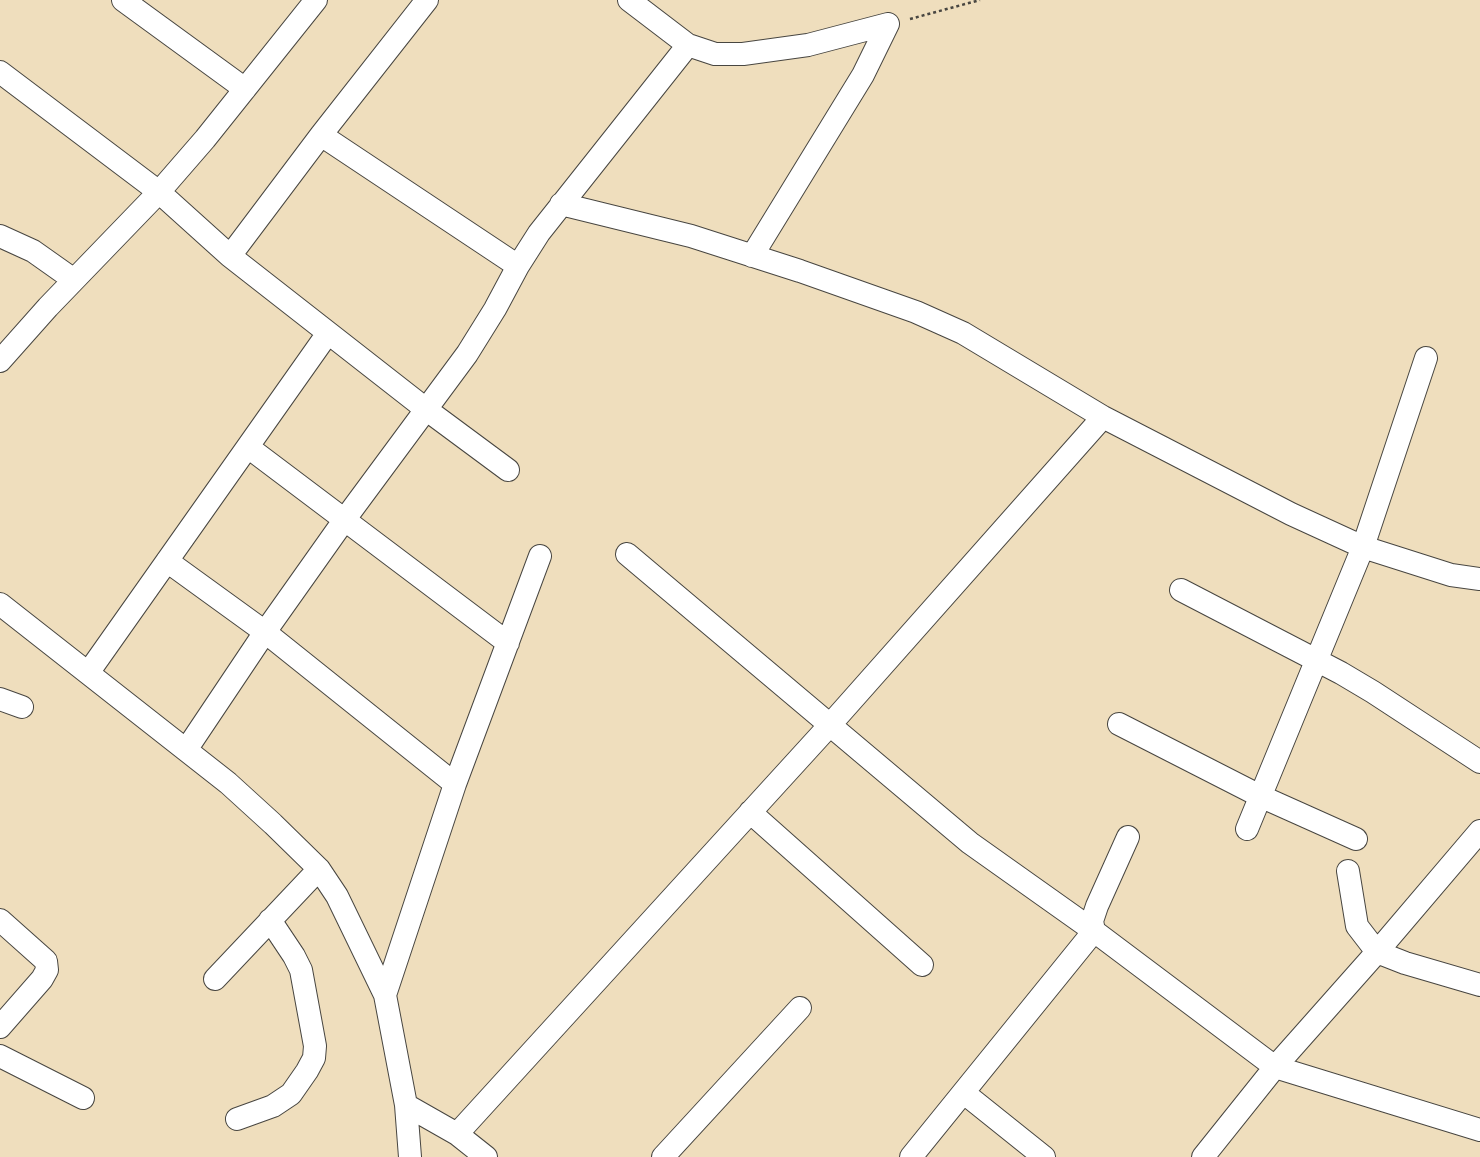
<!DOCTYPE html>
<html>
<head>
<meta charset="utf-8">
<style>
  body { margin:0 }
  canvas { display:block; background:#efdebd }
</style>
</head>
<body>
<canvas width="1480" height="1157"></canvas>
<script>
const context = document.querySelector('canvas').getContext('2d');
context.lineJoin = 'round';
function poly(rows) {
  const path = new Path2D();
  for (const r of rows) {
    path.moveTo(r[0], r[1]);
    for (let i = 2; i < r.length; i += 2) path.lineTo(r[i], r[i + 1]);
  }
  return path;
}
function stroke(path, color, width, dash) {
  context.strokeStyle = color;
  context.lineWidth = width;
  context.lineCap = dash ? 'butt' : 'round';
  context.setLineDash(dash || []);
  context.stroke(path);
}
const path = poly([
  [910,19,980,0]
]);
const minor = poly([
  [123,0,245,89],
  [629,0,688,45,715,54,743,54,808,45,888,24],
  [0,72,159,192,230,256,427,410,508,470],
  [321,135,518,266],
  [561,204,691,236,800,271,916,312,963,333,1103,417,1291,514,1363,547,1451,575,1480,579],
  [0,236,33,251,74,280],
  [230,256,321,135,427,0],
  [752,256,863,75,888,24],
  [0,361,48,307,159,192,205,139,316,0],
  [248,447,508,643],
  [627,554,970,843,1094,931,1275,1067,1480,1130],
  [167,561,265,632,455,784],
  [1181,590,1341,673,1373,692,1480,762],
  [0,604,228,783,273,824,319,869,337,896,385,995,406,1105,410,1157],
  [88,673,328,333],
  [0,699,22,707],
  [1119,724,1260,796,1356,839],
  [186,750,265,632,345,519,467,354,495,309,518,266,539,233,688,45],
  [750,812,922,965],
  [1247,829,1363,547,1426,358],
  [1348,871,1357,926,1377,952,1405,963,1480,985],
  [0,920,46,961,47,970,42,979,0,1027],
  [215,979,319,869],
  [385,995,455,784,540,556],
  [0,1056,83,1098],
  [964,1093,1044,1157],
  [406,1105,457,1134,486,1157],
  [237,1119,273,1106,291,1094,307,1071,314,1058,315,1046,301,970,294,956,270,920],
  [457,1134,829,726,1103,417],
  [663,1157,800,1008],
  [911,1157,1094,931,1092,921,1097,906,1128,837],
  [1203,1157,1275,1067,1377,952,1480,831]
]);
stroke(minor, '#484641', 24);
stroke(path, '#484641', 2.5, [3, 3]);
stroke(minor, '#fff', 22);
</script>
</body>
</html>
